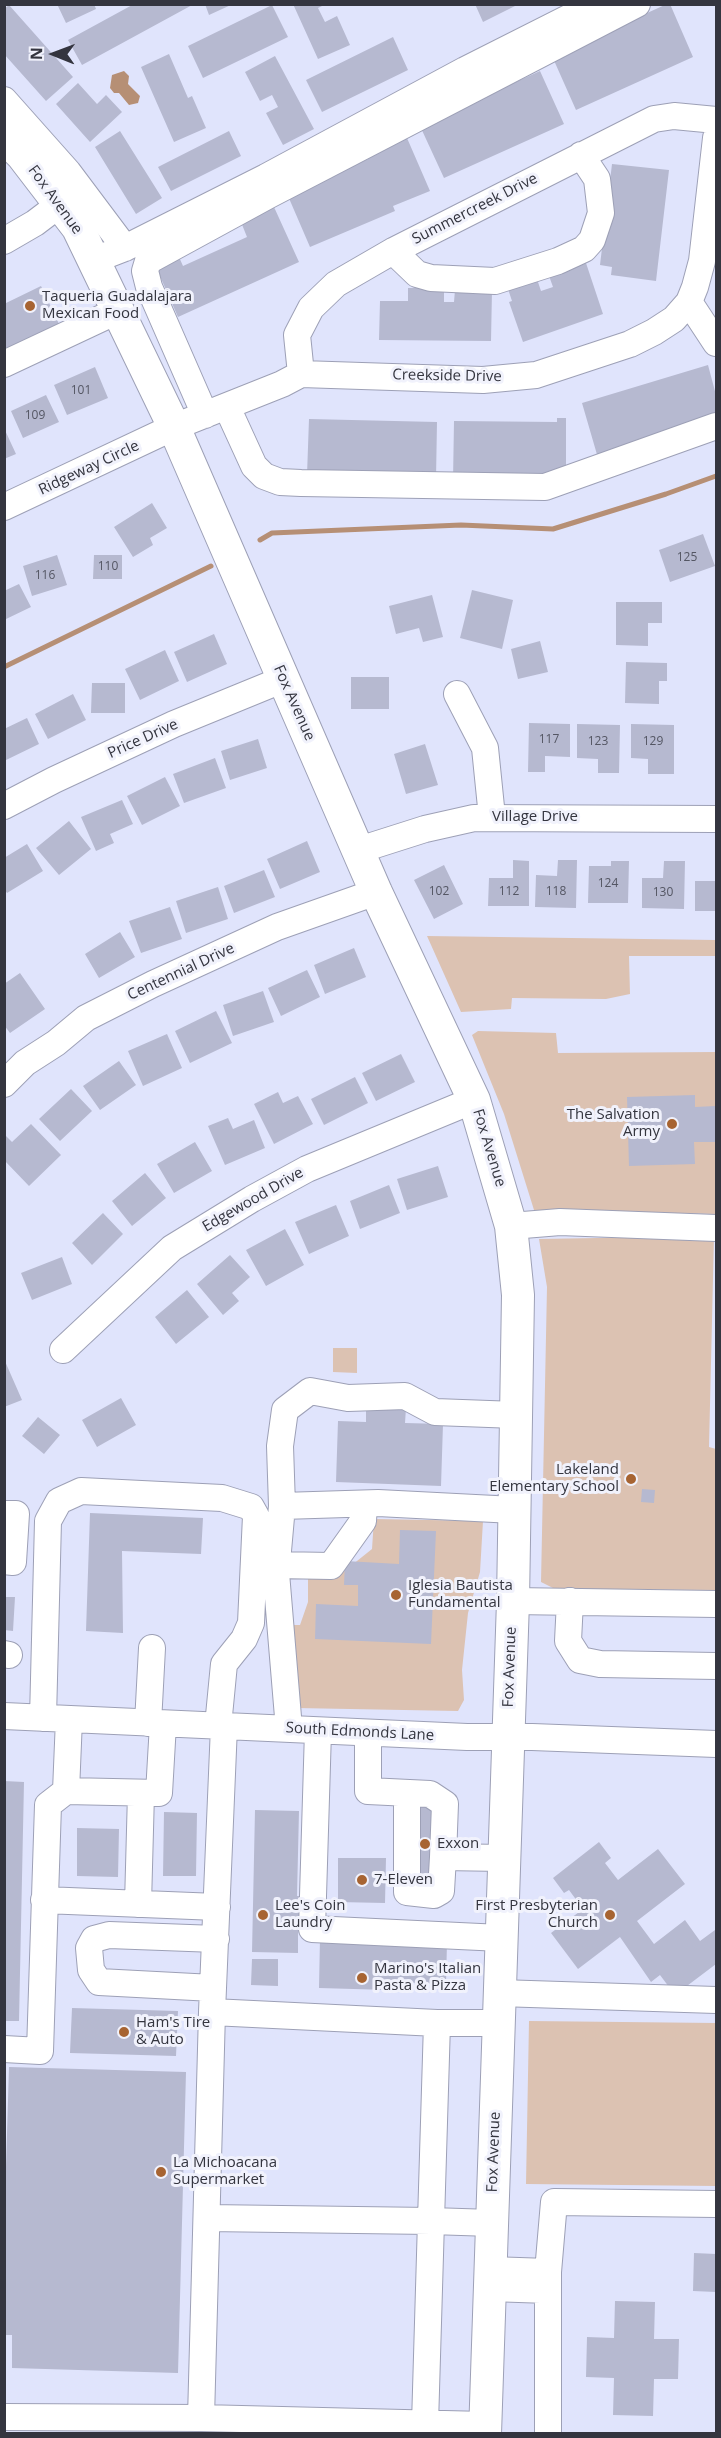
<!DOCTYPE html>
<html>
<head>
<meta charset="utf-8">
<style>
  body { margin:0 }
  #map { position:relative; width:721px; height:2438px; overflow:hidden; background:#e0e4fc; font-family:"Open Sans",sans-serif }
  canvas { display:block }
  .frame { position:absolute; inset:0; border:6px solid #34353f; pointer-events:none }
  .north { position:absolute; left:24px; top:24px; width:60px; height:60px; -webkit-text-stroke:4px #f1f2fc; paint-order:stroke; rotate:271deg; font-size:16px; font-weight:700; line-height:24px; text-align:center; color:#34353f }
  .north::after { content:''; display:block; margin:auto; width:21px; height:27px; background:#34353f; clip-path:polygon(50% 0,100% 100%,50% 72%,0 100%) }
</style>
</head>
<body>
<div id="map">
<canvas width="721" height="2438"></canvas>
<div class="frame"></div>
<div class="north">N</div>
</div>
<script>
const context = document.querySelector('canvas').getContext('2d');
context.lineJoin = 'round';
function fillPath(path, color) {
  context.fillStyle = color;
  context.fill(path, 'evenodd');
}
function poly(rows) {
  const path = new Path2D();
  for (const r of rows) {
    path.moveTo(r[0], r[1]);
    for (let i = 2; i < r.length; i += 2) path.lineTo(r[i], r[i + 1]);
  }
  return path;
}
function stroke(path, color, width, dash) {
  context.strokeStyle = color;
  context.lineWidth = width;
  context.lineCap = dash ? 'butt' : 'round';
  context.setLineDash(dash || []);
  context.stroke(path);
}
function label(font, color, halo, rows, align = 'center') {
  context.font = font + ' "Open Sans",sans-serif';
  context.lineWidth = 6;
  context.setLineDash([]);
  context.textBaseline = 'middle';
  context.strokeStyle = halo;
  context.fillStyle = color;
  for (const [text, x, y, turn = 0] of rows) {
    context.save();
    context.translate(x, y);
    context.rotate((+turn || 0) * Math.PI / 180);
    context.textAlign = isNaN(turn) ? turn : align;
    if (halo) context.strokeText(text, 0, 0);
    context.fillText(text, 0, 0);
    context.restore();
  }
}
const green = poly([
  [427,936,716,940,716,956,629,956,630,994,606,999,512,998,511,1009,461,1012],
  [478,1031,556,1033,558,1053,716,1052,716,1214,534,1210,504,1114,472,1035],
  [714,1236,709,1447,716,1449,716,1590,555,1589,541,1582,547,1287,539,1239],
  [333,1348,357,1348,357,1373,333,1372],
  [374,1519,483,1521,480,1572,468,1613,462,1670,464,1700,458,1711,296,1708,291,1625,300,1625,308,1602,308,1578,337,1577,372,1549],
  [529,2021,716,2023,716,2186,526,2184]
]);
const water = poly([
  [124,71,129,76,128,84,140,96,138,103,129,105,119,93,114,93,110,88,112,75]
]);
const stream = poly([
  [260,540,272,533,461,525,553,529,666,494,716,476],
  [4,667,211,566]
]);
const building = poly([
  [57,4,94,4,96,9,66,23],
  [134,4,194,4,82,65,68,40],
  [205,4,233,4,209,15],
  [293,4,326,4,318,8,325,22,337,16,350,45,318,59],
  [475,4,519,4,483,22],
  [667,4,670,4,693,57,576,110,552,56],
  [9,5,73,77,46,101,4,54,4,9],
  [272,5,288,37,203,78,188,46],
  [393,37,408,70,322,112,306,80],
  [169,54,188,98,192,96,206,128,174,142,141,67],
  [275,56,314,129,283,145,266,113,278,107,272,95,260,101,245,72],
  [540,71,564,124,444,178,420,126],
  [78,83,97,104,106,95,122,112,90,142,56,104],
  [120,131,162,198,136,214,95,147],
  [229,131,241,156,171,191,158,167],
  [407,138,430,191,393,206,395,211,310,247,288,196,327,180,326,177,368,159,367,155],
  [612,164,669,170,656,281,611,275,612,267,600,265],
  [274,207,299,262,178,317,156,267,179,257,183,266,247,237,241,222],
  [585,260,603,314,523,342,509,302,512,301,508,289,537,279,541,291,553,287,548,273],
  [41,286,59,324,4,351,4,304],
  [408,288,444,288,444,302,454,302,455,290,492,290,491,341,379,340,380,301,408,301],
  [708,365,716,395,716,423,598,458,582,403],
  [95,367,108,398,67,415,54,385],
  [46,395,59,422,23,438,11,411],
  [557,418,566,418,566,474,453,481,454,421,557,422],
  [309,419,437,422,436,479,307,475],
  [4,428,16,454,4,459],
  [152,503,167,528,150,538,153,545,133,557,114,527],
  [703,534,715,566,670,582,659,550],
  [57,555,67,585,32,596,23,566],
  [94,555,122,555,122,579,93,579],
  [19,584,31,607,4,620,4,591],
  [472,590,513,600,502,649,460,638],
  [432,595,443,637,423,642,419,628,396,634,389,606],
  [616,602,662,602,662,623,648,623,648,646,616,645],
  [214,634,227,664,187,682,174,652],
  [540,641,548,672,518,679,511,649],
  [165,650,179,681,140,700,125,669],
  [626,662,667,663,667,681,659,681,659,704,625,703],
  [351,677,389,677,389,709,351,709],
  [92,683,125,683,125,713,91,713],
  [73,694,86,720,48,739,35,714],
  [27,718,39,744,4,761,4,729],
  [529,723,570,724,570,757,545,756,545,772,528,772],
  [577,724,620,725,619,773,598,773,598,759,577,758],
  [631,724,674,725,674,774,648,774,648,759,631,758],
  [258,739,267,768,230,780,221,751],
  [425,744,438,785,406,794,394,754],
  [215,758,226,788,184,803,173,774],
  [165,777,180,806,142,825,127,796],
  [122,800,133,824,110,834,114,843,96,851,81,817],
  [69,821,91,849,59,875,36,848],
  [307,841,320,872,280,889,267,859],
  [27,844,43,871,7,893,4,889,4,858],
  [513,860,529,861,529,906,488,906,489,878,513,878],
  [558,860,577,860,576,908,535,907,536,875,557,876],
  [611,861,629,861,628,903,588,903,589,866,611,866],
  [664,861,685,861,684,909,642,908,642,878,663,878],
  [444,865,463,904,434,919,414,880],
  [264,870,275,897,234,913,224,886],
  [695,881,716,881,716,911,695,911],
  [218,887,228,919,186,933,176,901],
  [170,907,182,939,141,953,129,921],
  [120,932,135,957,99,978,85,954],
  [354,948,366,977,325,994,314,965],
  [307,970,320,997,281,1016,268,988],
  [20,973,45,1009,10,1033,4,1025,4,984],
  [263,991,274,1022,233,1036,223,1005],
  [216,1011,232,1043,190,1063,175,1031],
  [167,1034,182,1068,143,1086,128,1051],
  [401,1054,415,1082,376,1101,362,1073],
  [119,1061,136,1085,100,1110,83,1086],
  [355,1077,368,1103,324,1125,311,1099],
  [71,1089,92,1111,60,1141,39,1119],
  [278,1092,283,1103,298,1096,313,1124,274,1144,254,1104],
  [695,1095,695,1107,716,1106,716,1142,694,1142,695,1164,629,1166,627,1097],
  [228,1118,233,1129,254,1120,265,1148,225,1165,208,1126],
  [31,1124,61,1155,29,1186,4,1160,4,1134,12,1142],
  [195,1142,212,1171,174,1193,157,1164],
  [438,1166,448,1197,407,1210,397,1179],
  [145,1173,166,1198,132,1226,112,1201],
  [389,1185,400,1213,360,1229,350,1201],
  [336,1205,349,1236,309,1254,295,1222],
  [103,1213,123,1234,92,1265,72,1243],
  [285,1229,304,1265,266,1286,246,1250],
  [230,1255,250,1277,232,1293,239,1301,223,1315,197,1284],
  [62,1257,72,1284,32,1300,21,1273],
  [187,1290,209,1317,176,1344,155,1317],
  [4,1359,22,1400,4,1407],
  [121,1398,136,1425,97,1447,82,1420],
  [366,1407,406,1408,405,1423,443,1424,441,1486,336,1482,338,1421,366,1422],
  [38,1417,60,1435,44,1454,22,1436],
  [642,1489,655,1490,654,1503,641,1502],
  [90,1513,203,1518,201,1554,122,1551,123,1633,86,1631],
  [400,1530,436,1531,431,1644,315,1639,316,1604,358,1606,358,1585,344,1585,345,1561,399,1564],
  [4,1597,15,1597,13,1631,4,1630],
  [4,1781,24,1782,19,2021,4,2021],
  [416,1802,436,1803,435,1885,414,1885],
  [255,1810,299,1811,297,1896,304,1896,303,1922,298,1922,298,1953,252,1952],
  [164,1812,197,1813,196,1876,163,1876],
  [77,1828,119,1829,118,1877,77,1876],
  [599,1842,611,1858,605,1863,618,1880,658,1849,685,1884,637,1921,654,1944,685,1920,700,1941,715,1930,716,1932,716,1964,675,1995,660,1975,651,1982,620,1937,578,1969,551,1933,583,1909,569,1890,564,1893,553,1878],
  [338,1858,386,1858,385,1903,338,1902],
  [320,1938,447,1942,446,1984,389,1982,388,1990,319,1988],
  [252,1959,278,1959,278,1986,251,1985],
  [72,2008,178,2011,176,2056,70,2053],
  [9,2067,186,2072,178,2373,12,2368,12,2335,4,2335,4,2166,6,2166],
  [694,2253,716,2254,716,2292,693,2291],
  [615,2301,655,2302,654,2339,679,2339,678,2379,654,2379,653,2416,613,2415,614,2378,586,2377,587,2337,614,2338]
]);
const minor = poly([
  [4,100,68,172,125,248],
  [4,241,35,223,60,204],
  [393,251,417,274,431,278,495,281,558,261,584,249,592,240,601,213,597,179,581,155],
  [94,260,125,248,266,177,465,70,596,4],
  [689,302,716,343],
  [4,364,119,310],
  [301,374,297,335,311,308,336,284,393,251,654,119,674,116,716,120],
  [227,407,254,466,264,476,280,482,301,483,545,487,716,426],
  [205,415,149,287,145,271,148,261,269,195,637,4],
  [4,507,174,427,282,384,301,374,483,380,536,375,630,344,654,332,674,319,689,302,695,287,702,261,716,138],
  [457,694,485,748,492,817],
  [4,806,54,780,174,724,284,679],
  [359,850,425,829,474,818,716,819],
  [4,1084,25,1063,56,1043,86,1018,153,984,277,927,376,892],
  [511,1226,560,1222,716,1228],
  [63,1350,172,1248,252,1199,307,1169,474,1100],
  [282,1506,280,1446,285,1410,310,1391,348,1398,405,1396,435,1412,516,1415],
  [4,1514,16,1514,13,1562,4,1561],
  [276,1565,331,1566,363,1521,364,1504],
  [513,1601,716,1604],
  [570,1601,568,1641,580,1660,600,1664,716,1666],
  [4,1654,9,1655],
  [4,1716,467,1737,532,1737,716,1744],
  [43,1718,48,1521,59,1501,81,1491,222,1498,251,1507,256,1516,251,1623,244,1639,224,1664,218,1726],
  [148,1723,152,1648],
  [224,1726,212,2012,437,2023],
  [289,1729,276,1573,282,1506,378,1503,514,1510],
  [318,1731,312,1929,501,1938],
  [368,1733,368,1791,430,1794,445,1804,443,1857,503,1858],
  [66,1791,159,1793,163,1724],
  [407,1793,407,1892,434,1895,441,1891,443,1857],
  [44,1900,217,1907],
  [138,1904,141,1793],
  [213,1988,99,1982,91,1970,89,1948,94,1939,109,1935,216,1939],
  [499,1993,716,2000],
  [4,2049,40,2051,48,1805,66,1791,69,1719],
  [207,2218,431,2221,437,2023,498,2023],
  [490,2270,548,2272],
  [490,2288,548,2290],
  [4,2417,201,2418,485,2425],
  [201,2418,212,2012],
  [425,2424,431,2221,492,2223],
  [548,2434,548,2272,554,2202,716,2204]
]);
const major = poly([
  [4,137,22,155,78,228,174,427,376,892,474,1100,511,1226,518,1295,513,1601,485,2434]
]);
const markers = [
  [30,306,6,"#a76432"],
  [672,1124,6,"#a76432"],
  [631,1479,6,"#a76432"],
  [396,1595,6,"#a76432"],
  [425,1844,6,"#a76432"],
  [362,1880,6,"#a76432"],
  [263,1915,6,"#a76432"],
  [610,1915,6,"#a76432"],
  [362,1978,6,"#a76432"],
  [124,2032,6,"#a76432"],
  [161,2172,6,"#a76432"]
];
const numberNames = [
  ["101",81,391],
  ["109",35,416],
  ["125",687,558],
  ["110",108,567],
  ["116",45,576],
  ["117",549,740],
  ["123",598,742],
  ["129",653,742],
  ["124",608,884],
  ["102",439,892],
  ["112",509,892],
  ["118",556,892],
  ["130",663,893]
];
const streetNames = [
  ["Fox Avenue",55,200,54],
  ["Summercreek Drive",475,209,-27],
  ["Creekside Drive",447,376,1],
  ["Ridgeway Circle",89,468,-25],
  ["Fox Avenue",294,703,66],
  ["Price Drive",143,739,-24],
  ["Village Drive",535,817],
  ["Centennial Drive",181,972,-25],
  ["Fox Avenue",489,1148,73],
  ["Edgewood Drive",253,1200,-30],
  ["Fox Avenue",510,1667,-88],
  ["South Edmonds Lane",360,1732,3],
  ["Fox Avenue",494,2152,-88]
];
const poiNames = [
  ["Taqueria Guadalajara",42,297],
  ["Mexican Food",42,314],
  ["The Salvation",660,1115,"right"],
  ["Army",660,1132,"right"],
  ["Lakeland",619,1470,"right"],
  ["Elementary School",619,1487,"right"],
  ["Iglesia Bautista",408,1586],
  ["Fundamental",408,1603],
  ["Exxon",437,1844],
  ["7-Eleven",374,1880],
  ["Lee's Coin",275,1906],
  ["Laundry",275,1923],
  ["First Presbyterian",598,1906,"right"],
  ["Church",598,1923,"right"],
  ["Marino's Italian",374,1969],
  ["Pasta & Pizza",374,1986],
  ["Ham's Tire",136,2023],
  ["& Auto",136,2040],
  ["La Michoacana",173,2163],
  ["Supermarket",173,2180]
];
fillPath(green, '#dcc2b2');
fillPath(water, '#b68f75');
stroke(stream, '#b68f75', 5);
fillPath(building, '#b6b9d0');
stroke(minor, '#9da0b6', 28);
stroke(major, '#9da0b6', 34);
stroke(minor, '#fff', 26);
stroke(major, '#fff', 32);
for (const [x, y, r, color] of markers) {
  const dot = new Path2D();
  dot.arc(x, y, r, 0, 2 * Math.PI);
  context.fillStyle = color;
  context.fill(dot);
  stroke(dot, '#f1f2fc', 2);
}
label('12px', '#545663', null, numberNames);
label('15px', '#34353f', '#f1f2fc', streetNames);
label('15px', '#34353f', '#f1f2fc', poiNames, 'left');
</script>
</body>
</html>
